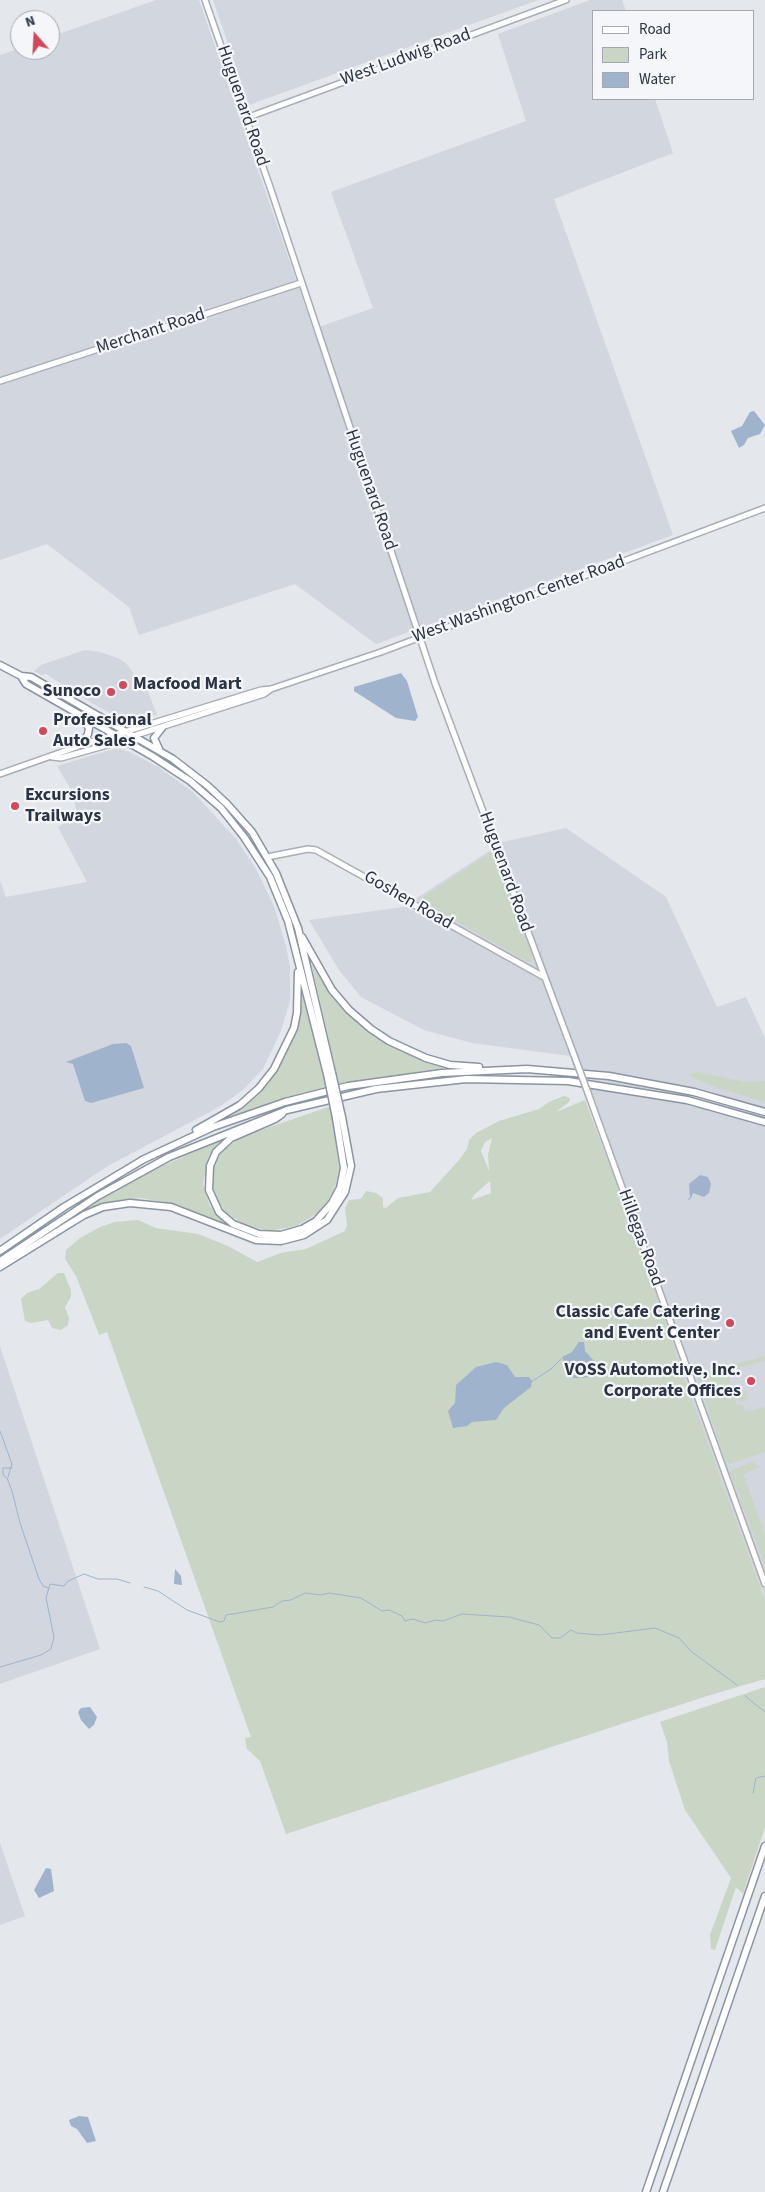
<!DOCTYPE html>
<html>
<head>
<meta charset="utf-8">
<style>
  body { margin:0 }
  #map { position:relative; width:765px; height:2192px; overflow:hidden; background:#e4e7ec; font-family:"Source Sans 3",sans-serif }
  canvas { display:block }
  .legend { position:absolute; left:592px; top:10px; width:162px; height:90px; box-sizing:border-box; background:#f4f6f9; border:1px solid #a4a8b1; margin:0; padding:6px 9px; list-style:none; font-size:15px; color:#2b3445 }
  .legend li { display:flex; align-items:center; gap:10px; height:25px }
  .legend b { width:25px; border:1px solid #a4a8b1 }
  .north { position:absolute; left:10px; top:10px; width:50px; height:50px; box-sizing:border-box; background:#f4f6f9; border:1px solid #a4a8b1; border-radius:50%; rotate:341deg; font-size:14px; font-weight:700; line-height:20px; text-align:center; color:#2b3445 }
  .north::after { content:''; display:block; margin:auto; width:18px; height:22px; background:#d1495b; clip-path:polygon(50% 0,100% 100%,50% 72%,0 100%) }
</style>
</head>
<body>
<div id="map">
<canvas width="765" height="2192"></canvas>
<ul class="legend">
<li><b style="height:6px;background:#fff"></b>Road</li>
<li><b style="height:14px;background:#c9d6c5"></b>Park</li>
<li><b style="height:14px;background:#9fb4cc"></b>Water</li>
</ul>
<div class="north">N</div>
</div>
<script>
const context = document.querySelector('canvas').getContext('2d');
context.lineJoin = 'round';
function fillPath(path, color) {
  context.fillStyle = color;
  context.fill(path, 'evenodd');
}
function poly(rows) {
  const path = new Path2D();
  for (const r of rows) {
    path.moveTo(r[0], r[1]);
    for (let i = 2; i < r.length; i += 2) path.lineTo(r[i], r[i + 1]);
  }
  return path;
}
function stroke(path, color, width, dash) {
  context.strokeStyle = color;
  context.lineWidth = width;
  context.lineCap = dash ? 'butt' : 'round';
  context.setLineDash(dash || []);
  context.stroke(path);
}
function label(font, color, halo, rows, align = 'center') {
  context.font = font + ' "Source Sans 3",sans-serif';
  context.lineWidth = 4.5;
  context.setLineDash([]);
  context.textBaseline = 'middle';
  context.strokeStyle = halo;
  context.fillStyle = color;
  for (const [text, x, y, turn = 0] of rows) {
    context.save();
    context.translate(x, y);
    context.rotate((+turn || 0) * Math.PI / 180);
    context.textAlign = isNaN(turn) ? turn : align;
    if (halo) context.strokeText(text, 0, 0);
    context.fillText(text, 0, 0);
    context.restore();
  }
}
const built = poly([
  [156,0,199,0,313,329,373,308,331,192,526,121,498,34,590,0,622,0,626,11,594,11,594,99,655,99,673,153,554,199,673,535,376,644,295,584,139,635,129,607,47,544,0,560,0,55,20,48,20,50,50,50,50,37],
  [213,0,538,0,249,105],
  [85,650,100,652,118,658,126,663,136,677,143,679,157,715,124,720,95,705,46,674,41,675,34,671,41,665],
  [117,748,132,753,160,768,194,793,236,839,256,869,274,906,286,946,290,967,290,1001,281,1031,263,1069,244,1089,221,1106,106,1167,0,1239,0,880,6,897,87,882,58,827,77,816,73,793,57,766],
  [566,828,666,897,717,1007,746,997,765,1038,765,1600,679,1362,637,1236,570,1056,472,1043,424,1030,361,997,339,970,309,920,403,907,503,842],
  [0,1346,100,1649,0,1684],
  [0,1843,25,1916,0,1925]
]);
const green = poly([
  [494,850,533,953,531,961,528,962,419,900],
  [312,966,314,966,337,1000,362,1024,444,1065,444,1068,339,1084],
  [302,995,305,1000,327,1087,227,1118,242,1107,272,1076,280,1064,294,1034],
  [697,1072,744,1082,765,1081,765,1102,715,1087,688,1075],
  [564,1096,570,1098,569,1102,556,1112,585,1100,637,1236,679,1362,765,1600,765,1679,707,1696,286,1834,260,1761,247,1749,245,1738,251,1737,107,1332,99,1335,98,1332,76,1276,65,1259,66,1250,80,1238,100,1227,115,1222,138,1220,156,1228,198,1234,228,1246,257,1262,281,1253,306,1249,345,1231,347,1225,345,1208,349,1200,361,1199,366,1191,376,1193,383,1198,383,1207,386,1208,398,1198,430,1192,459,1160,467,1149,469,1140,476,1133,499,1121,539,1109,549,1102],
  [492,1138,488,1155,489,1171,481,1151,485,1142],
  [490,1181,491,1193,471,1200,475,1194],
  [331,1106,339,1169,334,1191,320,1212,296,1226,270,1231,243,1224,227,1213,217,1201,212,1183,214,1165,222,1151,241,1137],
  [224,1138,209,1155,203,1184,210,1206,229,1226,176,1204,140,1198,102,1204,87,1209,69,1220,93,1203,143,1175],
  [58,1273,64,1273,71,1290,71,1297,65,1307,69,1318,68,1325,61,1330,52,1328,48,1320,31,1323,25,1321,21,1299,27,1293,39,1289],
  [765,1356,765,1361,733,1369,733,1372,728,1374,736,1404,743,1406,745,1412,765,1407,765,1452,730,1464,726,1462,697,1379,699,1376,731,1365],
  [733,1378,737,1391,746,1390,748,1400,741,1402,738,1400],
  [752,1462,760,1467,743,1474,765,1534,765,1566,730,1473,733,1470],
  [765,1687,765,1827,743,1894,736,1887,715,1950,711,1949,710,1935,731,1878,685,1810,669,1761,667,1742,660,1722]
]);
const water = poly([
  [754,411,765,425,760,434,748,438,744,445,739,448,731,431,742,426,750,412],
  [401,673,407,681,418,717,415,721,396,718,354,691,354,687],
  [126,1043,131,1046,144,1088,91,1103,85,1101,73,1064,66,1062,113,1044],
  [700,1175,708,1177,711,1184,709,1193,704,1197,693,1193,691,1198,687,1201,690,1197,689,1184],
  [579,1342,584,1342,585,1351,594,1361,600,1364,595,1377,574,1378,569,1376,562,1357,572,1352],
  [496,1362,507,1365,515,1377,529,1377,532,1381,531,1387,504,1408,496,1420,472,1422,467,1426,453,1428,448,1411,455,1403,456,1385,476,1367],
  [175,1569,181,1576,182,1585,174,1584],
  [90,1707,97,1717,94,1725,89,1729,81,1720,78,1712,81,1708],
  [46,1868,51,1869,54,1891,39,1898,34,1890],
  [79,2116,88,2117,96,2141,87,2143,77,2129,71,2126,69,2120]
]);
const stream = poly([
  [531,1382,551,1369,561,1359],
  [0,1431,12,1464,8,1477],
  [12,1468,3,1468,3,1475,7,1478,12,1491,20,1523,39,1579,43,1586,48,1588],
  [144,1587,158,1591,187,1610,220,1622,224,1621,226,1615,273,1607,282,1601,291,1600,305,1593,321,1595,329,1593,361,1598,382,1611,389,1610,402,1616,405,1621,413,1619,425,1623,436,1620,443,1621,462,1614,509,1617,539,1625,552,1638,560,1638,571,1630,577,1633,600,1635,655,1628,679,1638,692,1652,737,1685],
  [0,1667,41,1655,51,1649,54,1637,46,1598,50,1584,64,1586,68,1581,84,1574,98,1579,117,1579,130,1583],
  [745,1696,765,1712],
  [753,1793,756,1778,765,1776]
]);
const secondary = poly([
  [205,0,271,190,435,683,574,1055],
  [246,118,566,0],
  [0,381,301,283],
  [133,736,264,694,271,689],
  [52,757,61,758,125,740],
  [0,774,82,745,261,690,271,689,381,652,765,508],
  [267,857,308,849,316,850,544,977],
  [588,1093,765,1584]
]);
const highway = poly([
  [0,665,21,676,31,677,173,759,208,786,227,804,252,832,276,873,298,928,332,1073],
  [21,676,26,684,152,756,190,781,221,808,244,837,270,877,288,921,327,1074],
  [82,718,89,728,88,734,82,745],
  [159,749,154,738,162,728],
  [302,937,332,990,349,1010,371,1029,389,1041,426,1058,450,1065,479,1067],
  [282,1114,275,1119,231,1138,216,1152,210,1166,209,1190,219,1212,233,1224,259,1234,281,1235,302,1229,316,1221,332,1203,340,1188,344,1168,336,1118],
  [196,1130,240,1105,259,1088,274,1069,294,1028,297,1013,298,972],
  [142,1160,213,1127,285,1102,348,1086,442,1073,527,1069,609,1076,694,1092,765,1112],
  [0,1251,64,1207,144,1159],
  [0,1261,98,1196,169,1157,287,1110,376,1089,466,1079,568,1081,687,1100,765,1122],
  [0,1267,84,1215,103,1207,130,1203,171,1207,256,1240,281,1241,304,1235,327,1220,345,1192,351,1166,342,1117],
  [646,2192,765,1846],
  [663,2192,765,1896]
]);
const secondaryBridge = poly([
  [574,1055,588,1093]
]);
const highwayBridge = poly([
  [332,1073,342,1117],
  [327,1074,336,1118]
]);
const markers = [
  [123,685,5,"#d1495b"],
  [111,692,5,"#d1495b"],
  [43,731,5,"#d1495b"],
  [15,806,5,"#d1495b"],
  [730,1323,5,"#d1495b"],
  [751,1381,5,"#d1495b"]
];
const streetNames = [
  ["West Ludwig Road",406,58,-20],
  ["Huguenard Road",242,106,71],
  ["Merchant Road",151,332,-18],
  ["Huguenard Road",370,490,71],
  ["West Washington Center Road",519,600,-20],
  ["Huguenard Road",505,872,70],
  ["Goshen Road",408,901,30],
  ["Hillegas Road",640,1238,70]
];
const poiNames = [
  ["Macfood Mart",133,685],
  ["Sunoco",101,692,"right"],
  ["Professional",53,721],
  ["Auto Sales",53,742],
  ["Excursions",25,796],
  ["Trailways",25,817],
  ["Classic Cafe Catering",720,1313,"right"],
  ["and Event Center",720,1334,"right"],
  ["VOSS Automotive, Inc.",741,1371,"right"],
  ["Corporate Offices",741,1392,"right"]
];
fillPath(built, '#d2d6de');
fillPath(green, '#c9d6c5');
fillPath(water, '#9fb4cc');
stroke(stream, '#9fb4cc', 1);
stroke(secondary, '#a9aeb7', 8);
stroke(highway, '#8b94a3', 9);
stroke(secondary, '#fff', 5);
stroke(highway, '#fff', 6);
stroke(secondaryBridge, '#a9aeb7', 8, []);
stroke(highwayBridge, '#8b94a3', 9, []);
stroke(secondaryBridge, '#fff', 5);
stroke(highwayBridge, '#fff', 6);
for (const [x, y, r, color] of markers) {
  const dot = new Path2D();
  dot.arc(x, y, r, 0, 2 * Math.PI);
  context.fillStyle = color;
  context.fill(dot);
  stroke(dot, '#f4f6f9', 2);
}
label('18px', '#2b3445', '#f4f6f9', streetNames);
label('bold 18px', '#2b3445', '#f4f6f9', poiNames, 'left');
</script>
</body>
</html>
